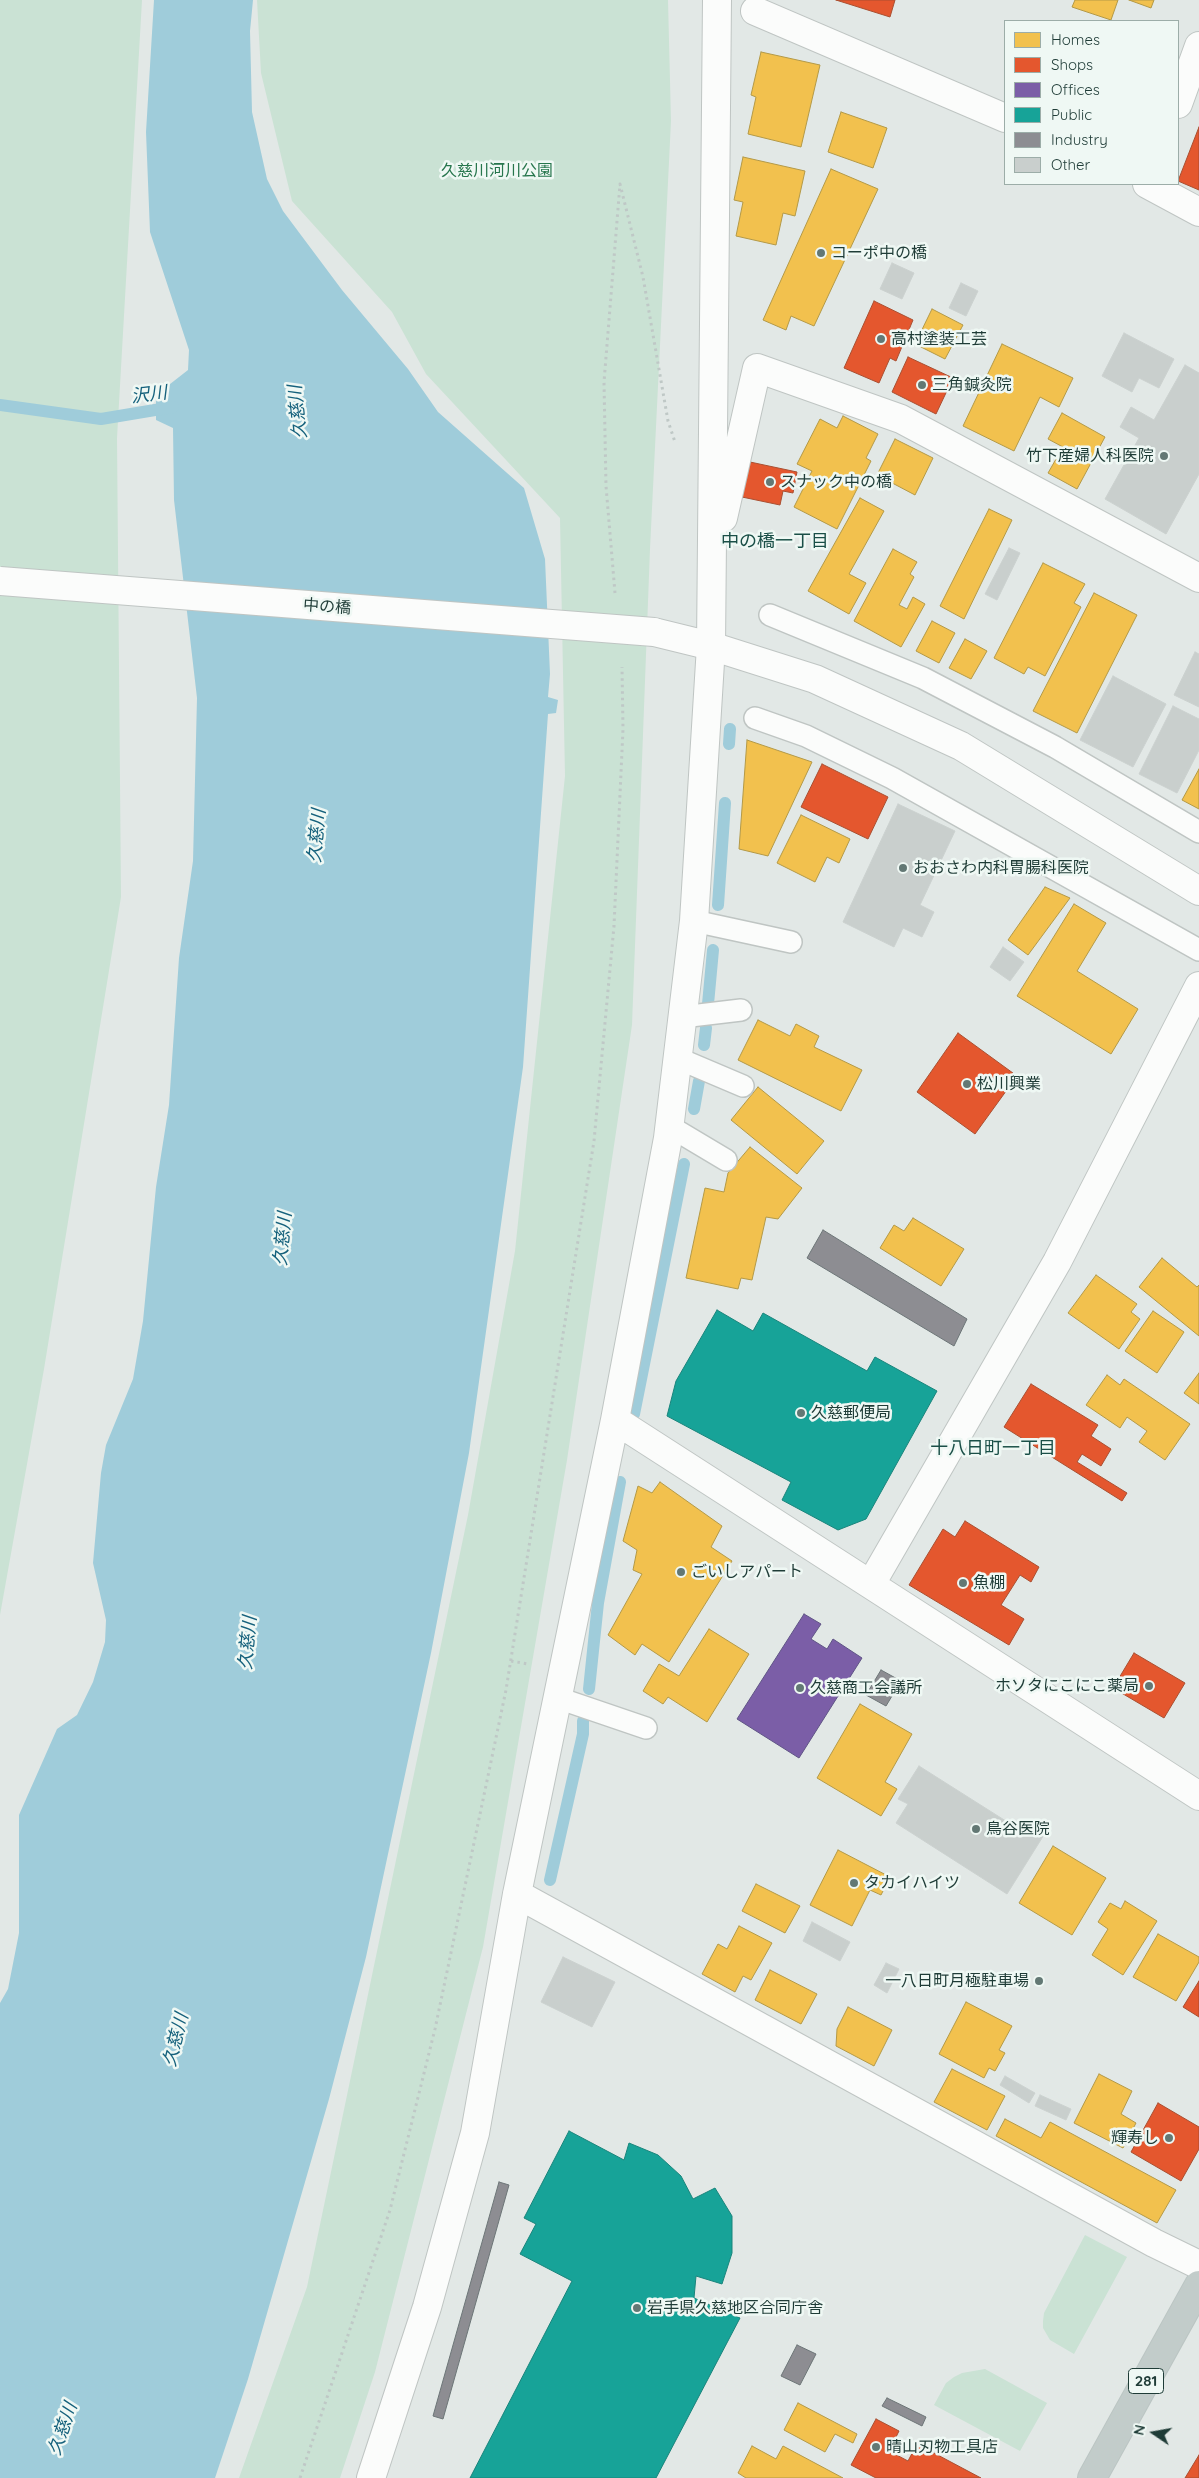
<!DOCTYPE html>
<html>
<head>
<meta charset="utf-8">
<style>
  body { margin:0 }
  #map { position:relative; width:1199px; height:2478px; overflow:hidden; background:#e2e8e6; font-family:Quicksand,sans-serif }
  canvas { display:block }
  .legend { position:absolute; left:1004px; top:20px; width:175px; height:165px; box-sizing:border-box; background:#eff8f4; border:1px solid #9cada8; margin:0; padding:6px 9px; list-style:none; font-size:15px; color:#1f3c37 }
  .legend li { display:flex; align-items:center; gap:10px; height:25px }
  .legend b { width:25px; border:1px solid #9cada8 }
  .north { position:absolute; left:1129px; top:2408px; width:50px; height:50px; -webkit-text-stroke:4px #eff8f4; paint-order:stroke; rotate:282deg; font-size:14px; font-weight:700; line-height:20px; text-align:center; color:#1f3c37 }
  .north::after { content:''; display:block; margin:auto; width:18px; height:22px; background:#1f3c37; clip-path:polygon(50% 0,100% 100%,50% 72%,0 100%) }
</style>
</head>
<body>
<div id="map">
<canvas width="1199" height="2478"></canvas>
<ul class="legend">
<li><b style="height:14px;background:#f2c14e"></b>Homes</li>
<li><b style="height:14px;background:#e4572e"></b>Shops</li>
<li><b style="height:14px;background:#7b5ea7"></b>Offices</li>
<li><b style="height:14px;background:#17a398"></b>Public</li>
<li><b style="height:14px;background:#8d8d92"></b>Industry</li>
<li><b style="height:14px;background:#c9cfcd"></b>Other</li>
</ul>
<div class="north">N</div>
</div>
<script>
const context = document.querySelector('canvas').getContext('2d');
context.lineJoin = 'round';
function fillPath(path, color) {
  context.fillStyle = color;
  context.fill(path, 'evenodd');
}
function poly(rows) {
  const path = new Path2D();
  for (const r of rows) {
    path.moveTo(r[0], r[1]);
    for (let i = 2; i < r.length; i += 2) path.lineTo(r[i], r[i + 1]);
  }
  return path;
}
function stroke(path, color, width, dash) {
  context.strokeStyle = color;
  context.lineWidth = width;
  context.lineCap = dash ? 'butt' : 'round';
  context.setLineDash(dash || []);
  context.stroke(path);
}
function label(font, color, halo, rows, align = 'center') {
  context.font = font + ' Quicksand,"Noto Sans JP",sans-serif';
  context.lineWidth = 5;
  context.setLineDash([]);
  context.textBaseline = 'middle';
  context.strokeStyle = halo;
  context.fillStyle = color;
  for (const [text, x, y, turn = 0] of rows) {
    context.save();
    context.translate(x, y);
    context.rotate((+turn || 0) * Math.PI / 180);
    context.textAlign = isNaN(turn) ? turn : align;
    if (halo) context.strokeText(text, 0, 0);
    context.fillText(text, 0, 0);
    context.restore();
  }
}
const green = poly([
  [0,0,142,0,117,438,121,897,44,1369,0,1615],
  [257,0,668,0,671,121,650,549,632,1025,567,1460,483,1947,375,2372,340,2478,239,2478,307,2287,468,1515,515,1251,565,776,560,518,426,374,392,312,292,201,261,73],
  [1085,2235,1127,2257,1074,2354,1050,2340,1043,2328,1043,2321,1044,2313],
  [985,2369,1047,2403,1020,2451,934,2405,946,2383,954,2377,962,2373]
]);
const water = poly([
  [154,0,253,0,250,31,252,112,267,179,283,211,342,290,408,369,438,412,524,488,545,559,550,674,548,697,558,700,556,713,548,714,523,1067,469,1453,431,1653,366,1957,329,2099,248,2379,215,2478,0,2478,0,2003,8,1989,19,1933,19,1815,57,1729,77,1715,93,1682,105,1642,106,1620,93,1563,101,1473,106,1445,133,1379,143,1321,156,1187,169,1105,179,958,193,861,197,698,174,500,173,428,156,420,156,395,188,370,189,350,150,232,146,132]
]);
const homes = poly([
  [1075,0,1118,0,1111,20,1072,7,1075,0],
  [1129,0,1154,0,1151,8,1129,0],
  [761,52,820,65,801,147,748,134,756,97,751,95,761,52],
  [841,112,887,128,873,168,828,152,841,112],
  [743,157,805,171,795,216,783,213,776,245,736,236,743,202,734,200,743,157],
  [831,169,878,189,814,326,791,316,786,330,763,320,831,169],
  [932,309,963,325,945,359,915,344,932,309],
  [1002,344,1073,378,1059,407,1040,397,1014,451,963,426,1002,344],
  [1062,413,1105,437,1077,489,1048,473,1063,447,1048,439,1062,413],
  [843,416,878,434,866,458,871,461,837,529,794,507,812,471,797,464,820,419,837,428,843,416],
  [895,439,933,458,915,495,877,475,895,439],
  [860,498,884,511,849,574,866,583,849,614,808,591,860,498],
  [989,509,1012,520,964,619,940,606,989,509],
  [893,549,917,562,910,574,914,577,899,605,907,609,913,597,925,604,901,647,854,621,893,549],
  [1043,563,1085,584,1074,603,1081,607,1045,676,1028,667,1024,674,994,658,1043,563],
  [1094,593,1137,615,1077,733,1033,711,1094,593],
  [932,621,955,633,939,663,916,651,932,621],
  [965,639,987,651,971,679,949,668,965,639],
  [747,740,812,762,768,856,739,849,747,740],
  [1199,769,1199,809,1182,800,1199,769],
  [801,815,850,839,839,863,827,857,815,882,777,863,801,815],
  [1045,887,1070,898,1028,955,1008,940,1045,887],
  [1074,904,1106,923,1077,971,1138,1009,1111,1054,1017,996,1074,904],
  [758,1020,790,1036,796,1024,819,1036,814,1047,862,1070,841,1111,738,1060,758,1020],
  [758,1087,824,1141,797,1174,731,1120,758,1087],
  [750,1147,802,1188,778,1219,766,1217,752,1280,741,1278,738,1289,686,1278,705,1188,724,1192,728,1173,750,1147],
  [913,1218,964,1249,941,1286,880,1248,894,1225,904,1231,913,1218],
  [1162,1258,1197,1287,1199,1285,1199,1336,1139,1287,1162,1258],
  [1096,1275,1137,1304,1131,1312,1140,1319,1119,1349,1068,1313,1096,1275],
  [1153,1311,1184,1332,1157,1373,1125,1351,1153,1311],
  [1199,1373,1199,1404,1184,1393,1199,1373],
  [1107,1375,1120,1385,1124,1379,1190,1424,1165,1460,1139,1442,1147,1431,1127,1417,1120,1428,1086,1405,1107,1375],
  [660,1482,722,1526,711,1547,732,1561,669,1662,642,1644,635,1655,608,1635,642,1574,633,1570,637,1550,623,1541,638,1486,652,1493,660,1482],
  [709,1629,749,1654,707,1722,668,1697,663,1704,643,1691,659,1664,679,1676,709,1629],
  [860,1704,912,1734,885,1782,897,1789,881,1816,817,1778,860,1704],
  [1053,1846,1106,1878,1072,1935,1019,1903,1053,1846],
  [838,1850,890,1877,881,1895,870,1890,852,1926,810,1905,838,1850],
  [756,1884,800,1906,785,1933,742,1911,756,1884],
  [1125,1901,1157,1921,1123,1975,1092,1955,1108,1929,1098,1922,1110,1903,1121,1909,1125,1901],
  [739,1926,772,1943,751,1980,743,1976,735,1992,702,1974,718,1944,727,1949,739,1926],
  [1158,1934,1199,1957,1199,1962,1176,2001,1133,1977,1158,1934],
  [770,1970,817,1994,801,2024,755,2000,770,1970],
  [966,2002,1012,2026,999,2050,1005,2053,995,2071,989,2068,984,2078,939,2054,966,2002],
  [848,2007,892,2030,874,2066,836,2046,837,2029,848,2007],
  [952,2069,1005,2096,987,2130,934,2102,952,2069],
  [1099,2074,1132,2091,1121,2114,1136,2123,1123,2148,1074,2123,1099,2074],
  [1005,2119,1041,2138,1050,2122,1176,2190,1157,2223,996,2136,1005,2119],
  [798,2403,857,2434,853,2443,835,2434,825,2452,784,2430,798,2403],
  [752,2446,776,2459,783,2446,843,2478,746,2478,738,2473,752,2446]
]);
const shops = poly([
  [836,0,895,0,890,17,836,0],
  [1199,127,1199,190,1178,181,1199,127],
  [874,301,913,320,896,361,890,358,879,383,844,368,874,301],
  [908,357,953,378,936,414,892,392,908,357],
  [750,462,797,472,793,493,783,491,780,505,742,497,750,462],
  [822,764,888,797,868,839,801,807,822,764],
  [958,1033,1017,1076,975,1134,917,1092,958,1033],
  [1031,1384,1098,1425,1091,1436,1111,1449,1101,1466,1082,1454,1077,1462,1127,1493,1122,1501,1004,1427,1031,1384],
  [965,1521,1039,1567,1031,1582,1020,1575,1001,1605,1024,1619,1009,1645,909,1585,943,1529,955,1537,965,1521],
  [1134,1653,1185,1683,1164,1718,1113,1688,1134,1653],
  [1199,1981,1199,2017,1183,2007,1199,1981],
  [1158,2103,1199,2127,1199,2149,1181,2181,1131,2152,1158,2103],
  [876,2419,899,2431,889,2451,908,2461,917,2444,981,2478,876,2478,851,2465,876,2419],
  [1199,2455,1199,2478,1185,2478,1199,2455]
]);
const offices = poly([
  [804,1614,821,1624,811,1639,827,1649,833,1639,862,1658,799,1758,737,1719,804,1614]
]);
const public = poly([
  [717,1310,753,1331,763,1313,867,1371,875,1357,937,1391,866,1519,838,1530,782,1500,791,1482,667,1416,676,1381,717,1310],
  [569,2131,624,2160,629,2143,658,2155,681,2176,693,2199,715,2188,732,2216,732,2253,722,2284,696,2276,694,2298,740,2318,656,2478,470,2478,572,2281,520,2254,536,2224,524,2218,569,2131]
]);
const industry = poly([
  [823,1230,967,1319,954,1346,807,1258,823,1230],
  [881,1670,901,1681,886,1706,866,1695,881,1670],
  [499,2182,509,2185,443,2419,433,2416,499,2182],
  [797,2345,816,2354,800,2385,781,2376,797,2345],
  [887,2398,926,2417,922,2426,882,2406,887,2398]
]);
const stream = poly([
  [0,405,101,419,173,407],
  [729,744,730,729],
  [718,905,725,803],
  [708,1004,713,950],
  [704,1045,706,1028],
  [694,1109,699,1081],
  [634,1414,684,1164],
  [589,1689,598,1603,620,1482],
  [550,1880,583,1734,583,1721]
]);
const building = poly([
  [892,263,914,273,902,299,880,289,892,263],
  [961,283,978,291,966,316,949,308,961,283],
  [1124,333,1174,359,1159,388,1139,378,1132,392,1102,376,1124,333],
  [1185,365,1199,373,1199,474,1166,534,1105,499,1139,438,1120,427,1131,407,1154,420,1185,365],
  [1009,548,1020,553,997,600,985,594,1009,548],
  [1195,652,1199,654,1199,707,1174,695,1195,652],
  [1113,676,1166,704,1133,767,1080,740,1113,676],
  [1173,706,1199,719,1199,750,1177,793,1139,774,1173,706],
  [898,804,955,831,920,905,934,912,922,937,903,928,894,947,843,922,898,804],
  [1003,947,1024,962,1010,981,990,967,1003,947],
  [919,1766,1009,1823,1029,1821,1047,1830,1007,1894,896,1823,908,1804,898,1799,919,1766],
  [812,1922,850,1942,840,1961,803,1941,812,1922],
  [563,1957,615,1982,592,2027,541,2002,563,1957],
  [886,1963,899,1969,887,1993,874,1985,886,1963],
  [1005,2076,1035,2093,1029,2103,1000,2085,1005,2076],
  [1040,2095,1071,2109,1066,2120,1035,2106,1040,2095]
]);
const path = poly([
  [615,593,606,486,604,382,620,184,643,277,668,421,675,442],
  [511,1661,528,1664],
  [300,2478,390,2210,435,2029,506,1690,594,1141,614,926,623,729,622,667]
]);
const service = poly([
  [770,615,923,678,1055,747,1199,832],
  [755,718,806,736,892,778,1199,950],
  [694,921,791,942],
  [682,1017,741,1010],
  [677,1058,743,1086],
  [669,1126,726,1160],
  [558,1698,646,1728]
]);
const minor = poly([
  [755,11,1005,118],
  [1178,104,1199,46],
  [1147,184,1199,212],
  [723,518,757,368,901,419,1199,578],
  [615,1420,1199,1796],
  [871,1584,1057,1262,1199,986],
  [517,1894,1154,2243,1199,2265],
  [371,2478,427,2307,475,2133,517,1894,615,1420,668,1138,694,921,711,646,717,0]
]);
const tertiary = poly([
  [654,632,711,646,815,679,961,746,1199,891]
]);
const trunk = poly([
  [1092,2478,1199,2285]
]);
const tertiaryBridge = poly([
  [0,581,654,632]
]);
const markers = [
  [821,253,5,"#637874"],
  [881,339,5,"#637874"],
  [922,385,5,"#637874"],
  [1164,456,5,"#637874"],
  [770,482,5,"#637874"],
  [903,868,5,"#637874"],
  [967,1084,5,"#637874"],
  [801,1413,5,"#637874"],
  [681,1572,5,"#637874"],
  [963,1583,5,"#637874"],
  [1149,1686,5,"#637874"],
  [800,1688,5,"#637874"],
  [976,1829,5,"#637874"],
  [854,1883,5,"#637874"],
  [1039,1981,5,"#637874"],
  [1169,2138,5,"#637874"],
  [637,2308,5,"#637874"],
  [876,2447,5,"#637874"]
];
const shields = [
  [1146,2381,35]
];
const shieldNames = [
  ["281",1146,2381]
];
const parkNames = [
  ["久慈川河川公園",497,171]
];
const poiNames = [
  ["コーポ中の橋",831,253],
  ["高村塗装工芸",891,339],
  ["三角鍼灸院",932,385],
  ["竹下産婦人科医院",1154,456,"right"],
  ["スナック中の橋",780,482],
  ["おおさわ内科胃腸科医院",913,868],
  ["松川興業",977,1084],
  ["久慈郵便局",811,1413],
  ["ごいしアパート",691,1572],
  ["魚棚",973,1583],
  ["ホソタにこにこ薬局",1139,1686,"right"],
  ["久慈商工会議所",810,1688],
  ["鳥谷医院",986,1829],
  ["タカイハイツ",864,1883],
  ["一八日町月極駐車場",1029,1981,"right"],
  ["輝寿し",1159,2138,"right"],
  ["岩手県久慈地区合同庁舎",647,2308],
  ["晴山刃物工具店",886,2447]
];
const streetNames = [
  ["中の橋",327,607,4]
];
const waterNames = [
  ["沢川",149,395,-7],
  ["久慈川",298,412,-96],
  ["久慈川",317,836,-85],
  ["久慈川",283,1239,-85],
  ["久慈川",248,1643,-85],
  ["久慈川",176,2040,-76],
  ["久慈川",63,2429,-71]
];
const neighbourhoodNames = [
  ["中の橋一丁目",775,542],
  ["十八日町一丁目",993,1449]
];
fillPath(green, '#cae2d4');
fillPath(water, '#9fccda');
fillPath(homes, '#f2c14e');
stroke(homes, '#b39947', 1);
fillPath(shops, '#e4572e');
stroke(shops, '#a94f31', 1);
fillPath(offices, '#7b5ea7');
stroke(offices, '#5f5485', 1);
fillPath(public, '#17a398');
stroke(public, '#19847b', 1);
fillPath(industry, '#8d8d92');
stroke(industry, '#6c7577', 1);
stroke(stream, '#9fccda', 12);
fillPath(building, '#c9cfcd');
stroke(building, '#cbd1cf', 1);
stroke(service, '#bfc5c3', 24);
stroke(minor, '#bfc5c3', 30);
stroke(tertiary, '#bfc5c3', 30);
stroke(trunk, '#bbc5c3', 30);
stroke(path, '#bfc8c6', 3, [2.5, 4]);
stroke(service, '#fbfcfb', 21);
stroke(minor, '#fbfcfb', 28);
stroke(tertiary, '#fbfcfb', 28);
stroke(trunk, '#c2ccca', 28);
stroke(tertiaryBridge, '#bfc5c3', 30, []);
stroke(tertiaryBridge, '#fbfcfb', 28);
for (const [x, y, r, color] of markers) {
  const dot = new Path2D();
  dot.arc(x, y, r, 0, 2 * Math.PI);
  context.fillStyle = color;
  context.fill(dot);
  stroke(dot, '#eff8f4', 2);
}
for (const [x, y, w] of shields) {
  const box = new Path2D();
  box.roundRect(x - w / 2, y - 12.5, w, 25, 4);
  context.fillStyle = '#eff8f4';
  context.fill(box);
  stroke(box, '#1f3c37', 1);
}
label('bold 15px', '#1f3c37', null, shieldNames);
label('16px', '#27764d', '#eff8f4', parkNames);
label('16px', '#1f3c37', '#eff8f4', poiNames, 'left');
label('16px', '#1f3c37', '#eff8f4', streetNames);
label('italic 18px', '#15617c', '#eff8f4', waterNames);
label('18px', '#1a4f47', '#eff8f4', neighbourhoodNames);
</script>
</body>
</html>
